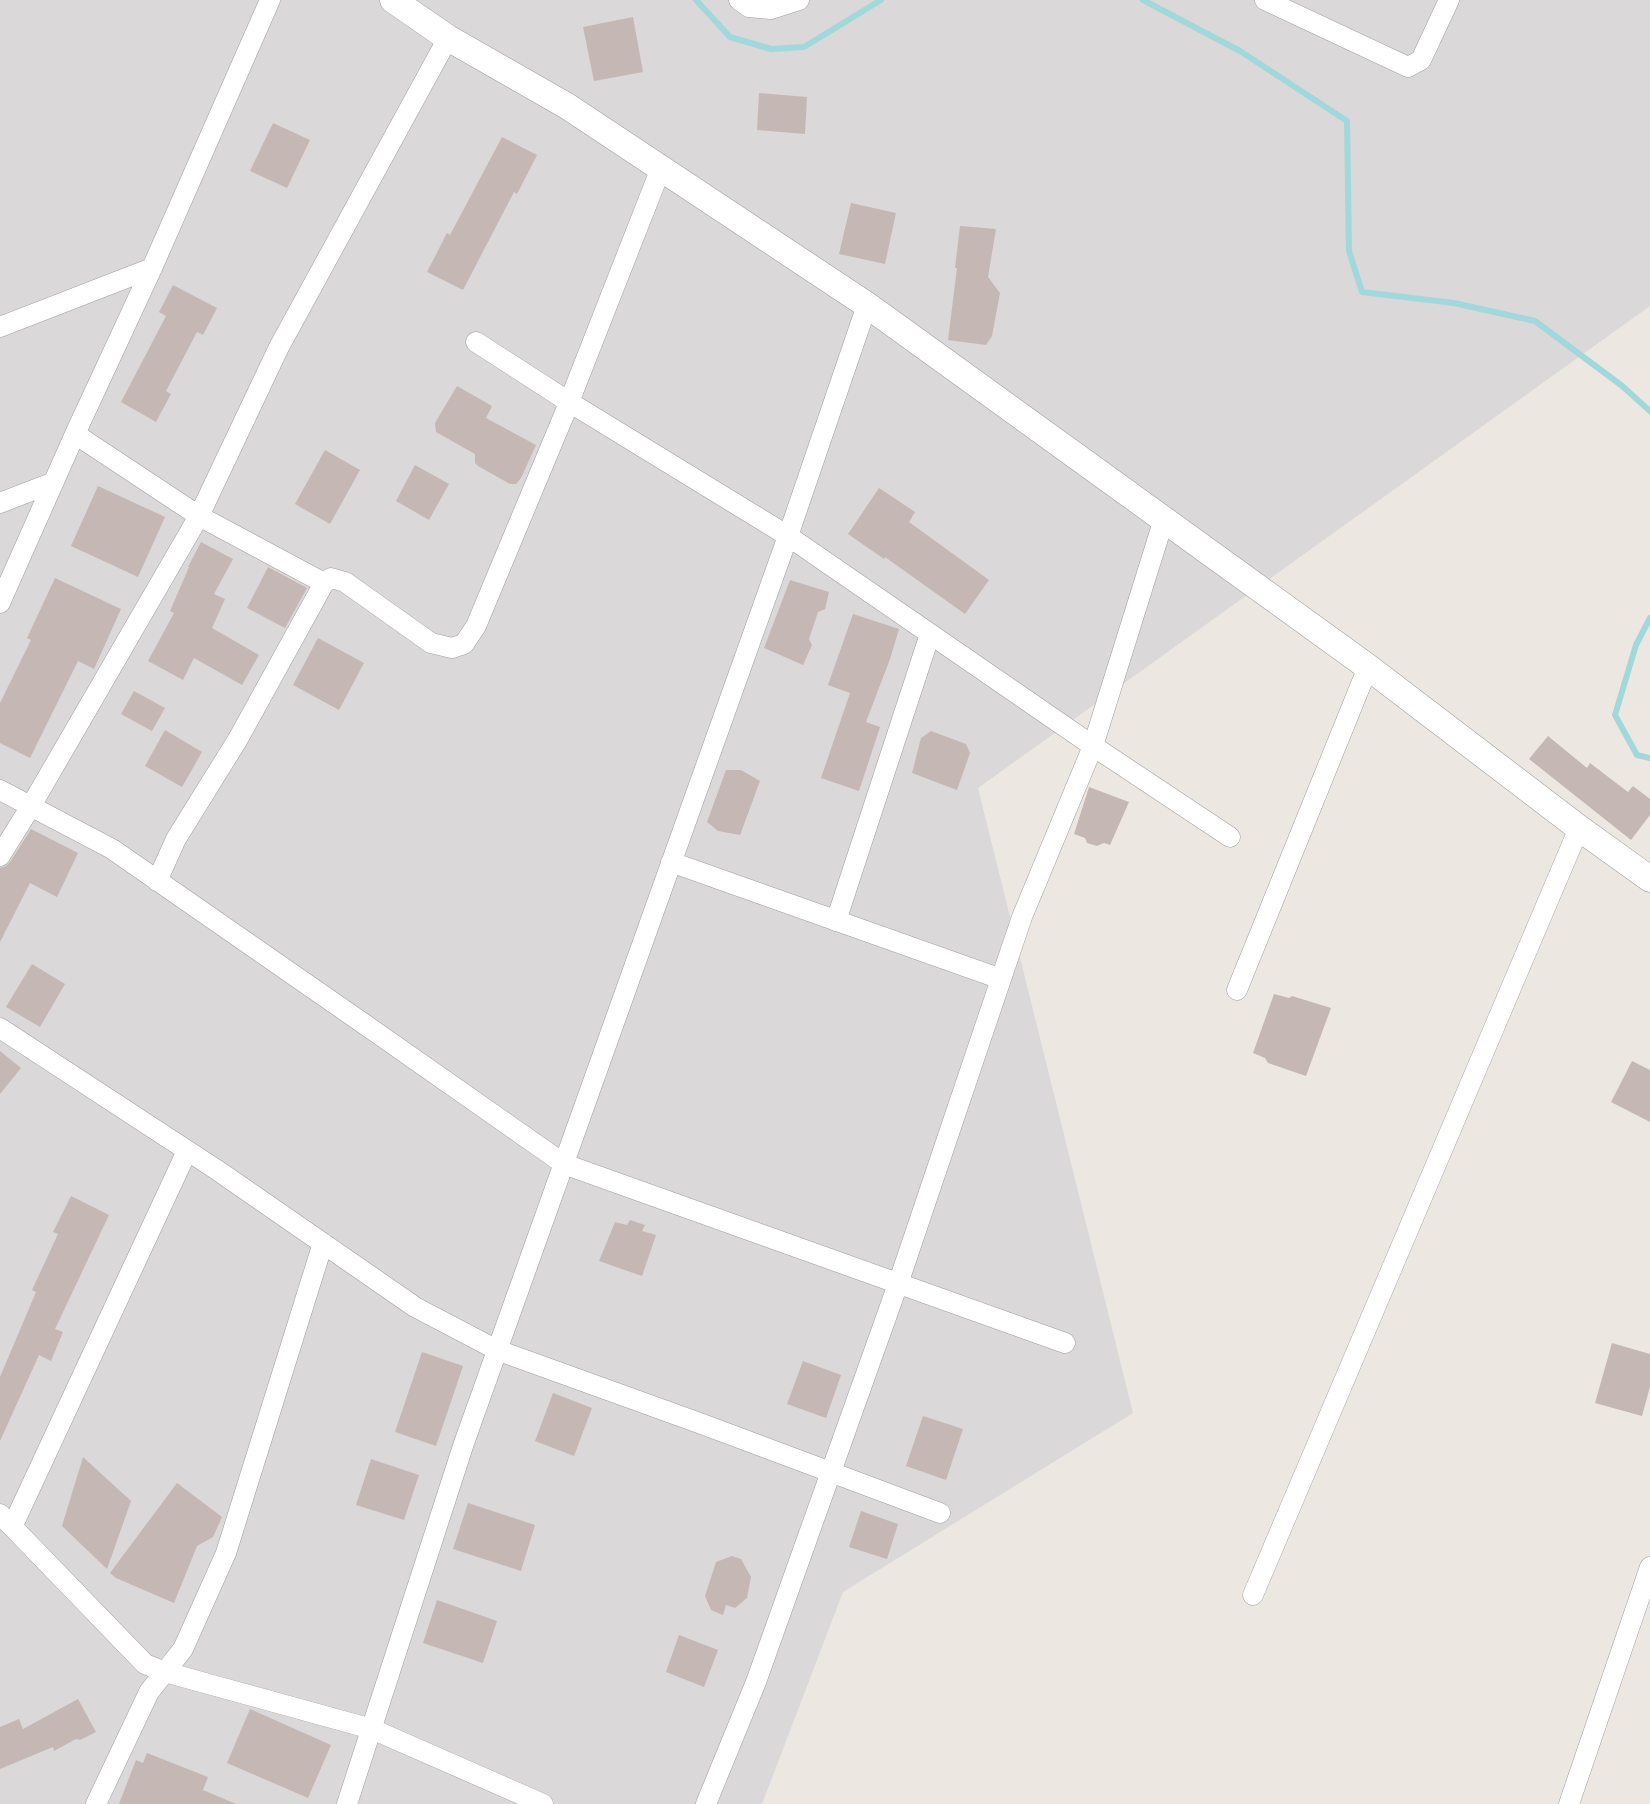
<!DOCTYPE html>
<html>
<head>
<meta charset="utf-8">
<style>
  body { margin:0 }
  canvas { display:block; background:#ede7e1 }
</style>
</head>
<body>
<canvas width="1650" height="1804"></canvas>
<script>
const context = document.querySelector('canvas').getContext('2d');
context.lineJoin = 'round';
function fillPath(path, color) {
  context.fillStyle = color;
  context.fill(path, 'evenodd');
}
function poly(rows) {
  const path = new Path2D();
  for (const r of rows) {
    path.moveTo(r[0], r[1]);
    for (let i = 2; i < r.length; i += 2) path.lineTo(r[i], r[i + 1]);
  }
  return path;
}
function stroke(path, color, width, dash) {
  context.strokeStyle = color;
  context.lineWidth = width;
  context.lineCap = dash ? 'butt' : 'round';
  context.setLineDash(dash || []);
  context.stroke(path);
}
const residential = poly([
  [0,0,1650,0,1650,306,978,788,1133,1413,843,1592,762,1804,0,1804]
]);
const stream = poly([
  [696,0,730,37,771,49,804,47,881,0],
  [1143,0,1240,51,1347,121,1349,251,1362,292,1454,303,1535,321,1621,385,1650,411],
  [1650,618,1636,645,1615,715,1637,755,1650,758]
]);
const building = poly([
  [633,17,643,72,594,81,583,27],
  [759,93,807,97,805,134,757,130],
  [273,123,310,140,287,188,250,171],
  [502,137,537,155,517,194,514,192,463,290,427,272,447,233,450,235],
  [851,203,896,213,885,264,839,254],
  [960,226,996,229,988,277,1000,293,992,336,986,345,948,340,957,268,955,268],
  [173,285,217,308,203,335,197,332,166,391,171,394,156,422,121,402,166,316,159,312],
  [457,386,492,406,486,418,536,445,521,478,516,484,510,484,478,466,475,463,475,454,436,432,435,423],
  [325,450,360,470,330,524,295,504],
  [415,465,449,484,429,520,396,501],
  [98,486,165,517,138,577,71,546],
  [879,488,915,512,909,522,989,580,965,614,885,557,884,559,848,534],
  [201,542,233,559,214,594,225,599,212,628,259,655,242,685,194,658,183,680,148,661,174,613,170,611,189,567,188,567],
  [268,567,307,588,285,628,247,608],
  [55,578,121,609,94,669,78,661,30,758,0,743,0,703,31,640,27,638],
  [790,580,829,592,825,609,818,612,809,639,812,645,803,665,764,648],
  [853,614,899,629,890,659,866,722,880,727,859,791,821,778,850,693,828,685],
  [318,638,364,663,339,710,293,685],
  [134,691,165,708,152,731,121,714],
  [165,730,202,752,182,787,145,766],
  [931,731,966,744,970,753,957,790,912,773,921,738],
  [1548,736,1587,768,1590,763,1628,792,1633,786,1650,799,1650,815,1631,840,1529,759],
  [726,770,741,770,760,781,740,835,718,831,707,822],
  [1089,787,1129,802,1110,845,1104,843,1097,846,1087,843,1085,838,1074,834],
  [31,829,78,853,57,897,30,883,0,942,0,868,6,866,10,862],
  [32,964,65,984,40,1027,6,1007],
  [1274,994,1289,998,1292,996,1331,1008,1306,1076,1268,1063,1265,1058,1253,1053],
  [0,1051,21,1068,0,1094],
  [1632,1061,1650,1070,1650,1122,1611,1102],
  [71,1196,109,1215,55,1329,63,1332,51,1361,39,1355,0,1441,0,1377,36,1292,32,1290,58,1234,53,1232],
  [630,1220,645,1225,642,1231,656,1235,642,1276,599,1261,615,1222,627,1225],
  [1612,1343,1650,1354,1650,1387,1642,1416,1595,1403],
  [422,1352,463,1366,436,1446,395,1432],
  [803,1361,841,1375,826,1418,787,1404],
  [553,1393,592,1408,574,1456,535,1441],
  [923,1416,963,1429,946,1480,906,1466],
  [83,1457,131,1501,107,1569,62,1526],
  [371,1459,419,1475,404,1520,356,1505],
  [177,1483,222,1517,213,1537,197,1546,174,1603,116,1578,110,1573],
  [468,1503,535,1525,521,1571,453,1549],
  [861,1511,898,1524,887,1559,849,1547],
  [732,1556,741,1559,751,1577,747,1598,735,1608,726,1605,723,1615,711,1610,705,1596,716,1562],
  [437,1600,497,1621,483,1663,423,1643],
  [679,1635,718,1650,704,1687,666,1672],
  [78,1699,96,1732,80,1740,76,1739,54,1751,53,1747,0,1769,0,1727,19,1719,23,1729],
  [250,1709,331,1745,308,1798,227,1763],
  [147,1753,208,1777,203,1790,236,1804,119,1804,136,1760,143,1763]
]);
const minor = poly([
  [739,0,749,7,771,9,799,0],
  [1265,0,1408,67,1421,60,1449,0],
  [0,327,152,268],
  [476,342,569,402,788,536,1093,746,1230,837],
  [75,434,199,516,324,583],
  [0,503,54,482],
  [0,603,75,434,152,268,270,0],
  [0,790,112,849,367,1026,564,1164,1065,1343],
  [0,856,31,806,199,516,279,347,448,38],
  [671,862,1001,979],
  [157,881,176,839,238,739,324,583,331,578,345,582,431,643,452,648,464,644,476,626,564,415,661,168],
  [836,921,930,634],
  [1237,990,1368,667],
  [0,1028,217,1170,415,1307,497,1350,702,1424,940,1513],
  [0,1514,145,1664,165,1672,372,1729,543,1804],
  [13,1525,187,1151],
  [1253,1595,1579,828],
  [96,1804,149,1692,183,1649,226,1553,323,1243],
  [347,1804,464,1443,788,536,867,305],
  [706,1804,756,1682,898,1284,1022,917,1093,746,1164,519],
  [1569,1804,1650,1567]
]);
const tertiary = poly([
  [393,0,448,38,567,106,867,305,1368,667,1579,828,1650,879]
]);
fillPath(residential, '#dad8d9');
stroke(stream, '#a1d8db', 6);
fillPath(building, '#c5b8b4');
stroke(minor, '#a0a0a0', 21);
stroke(tertiary, '#a0a0a0', 27);
stroke(minor, '#fff', 20);
stroke(tertiary, '#fff', 26);
</script>
</body>
</html>
